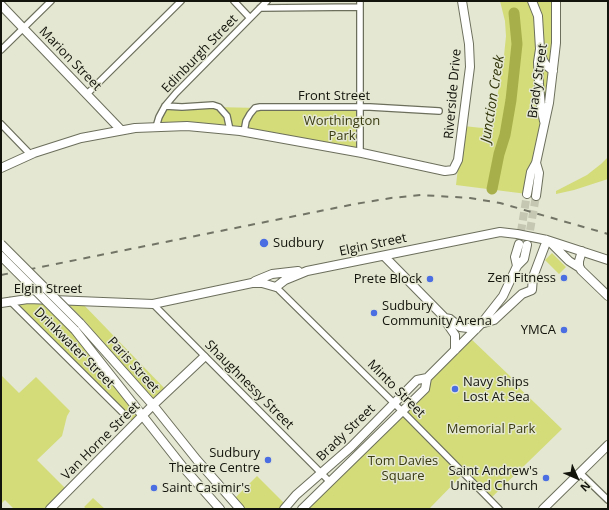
<!DOCTYPE html>
<html>
<head>
<meta charset="utf-8">
<style>
  body { margin:0 }
  #map { position:relative; width:609px; height:510px; overflow:hidden; background:#e4e7d1; font-family:"Open Sans",sans-serif }
  canvas { display:block }
  .frame { position:absolute; inset:0; border:2px solid #13140c; pointer-events:none }
  .north { position:absolute; left:557px; top:458px; width:40px; height:40px; -webkit-text-stroke:3px #e4e7d1; paint-order:stroke; rotate:135deg; font-size:11px; font-weight:700; line-height:16px; text-align:center; color:#13140c }
  .north::after { content:''; display:block; margin:auto; width:14px; height:18px; background:#13140c; clip-path:polygon(50% 0,100% 100%,50% 72%,0 100%) }
</style>
</head>
<body>
<div id="map">
<canvas width="609" height="510"></canvas>
<div class="frame"></div>
<div class="north">N</div>
</div>
<script>
const context = document.querySelector('canvas').getContext('2d');
context.lineJoin = 'round';
function fillPath(path, color) {
  context.fillStyle = color;
  context.fill(path, 'evenodd');
}
function poly(rows) {
  const path = new Path2D();
  for (const r of rows) {
    path.moveTo(r[0], r[1]);
    for (let i = 2; i < r.length; i += 2) path.lineTo(r[i], r[i + 1]);
  }
  return path;
}
function stroke(path, color, width, dash) {
  context.strokeStyle = color;
  context.lineWidth = width;
  context.lineCap = dash ? 'butt' : 'round';
  context.setLineDash(dash || []);
  context.stroke(path);
}
function label(font, color, halo, rows, align = 'center') {
  context.font = font + ' "Open Sans",sans-serif';
  context.lineWidth = 3;
  context.setLineDash([]);
  context.textBaseline = 'middle';
  context.strokeStyle = halo;
  context.fillStyle = color;
  for (const [text, x, y, turn = 0] of rows) {
    context.save();
    context.translate(x, y);
    context.rotate((+turn || 0) * Math.PI / 180);
    context.textAlign = isNaN(turn) ? turn : align;
    if (halo) context.strokeText(text, 0, 0);
    context.fillText(text, 0, 0);
    context.restore();
  }
}
const green = poly([
  [500,1,557,1,554,74,527,194,456,185,463,126,492,129,504,56,506,36,505,21],
  [166,106,260,108,361,107,361,153,245,133,156,127],
  [608,157,608,179,574,190,556,194,556,191,587,175,601,164],
  [552,253,566,267,559,274,545,260],
  [64,300,80,301,168,392,154,405,85,321],
  [27,302,42,303,75,336,130,405,140,420,135,424,62,351,9,304],
  [469,337,511,377,510,379,562,429,490,499,464,473,429,509,303,509,426,390,427,379],
  [1,375,19,393,36,377,70,411,67,416,62,436,37,460,68,491,51,509,14,509,5,500,1,504],
  [257,476,286,505,283,509,241,509,233,500],
  [93,498,105,509,87,509,84,507]
]);
const river = poly([
  [492,189,499,154,505,135,511,100,517,44,514,13]
]);
const secondaryTunnel = poly([
  [528,242,536,196],
  [519,244,527,194]
]);
const street = poly([
  [234,1,250,18],
  [360,1,360,152],
  [260,8,360,7],
  [1,50,51,1],
  [87,94,181,1],
  [165,106,182,107,213,105,219,107,227,116,230,130],
  [1,124,30,154],
  [156,127,159,117,165,106,176,93,267,1],
  [244,132,246,121,250,114,255,108,260,107,370,107,439,111],
  [276,287,408,417,499,509],
  [10,301,122,412],
  [153,304,330,482],
  [580,473,608,500]
]);
const secondary = poly([
  [532,1,538,16,540,49,538,62,539,84,541,107,544,121],
  [1,5,121,130],
  [540,52,543,60,546,65,553,71],
  [1,168,34,153,81,138,135,128,187,126,240,131,362,153,445,171,453,170,458,160,470,67,469,44,462,1],
  [527,194,531,172,536,163,549,103,556,43,556,1],
  [536,196,539,173,536,163],
  [549,241,569,261,580,268],
  [582,251,579,261,579,266,581,270,608,296],
  [384,256,445,318,446,322,455,335,455,350],
  [517,266,515,257,519,244],
  [255,281,272,274,298,271],
  [1,303,28,299,153,304,252,283,262,283,276,287,285,280,307,271,500,232,517,234,547,240,608,260],
  [445,318,450,319,460,327,476,329],
  [80,323,153,405,197,460,240,509],
  [484,323,494,320,522,294,532,290,533,277,547,240],
  [75,330,183,467,220,509],
  [50,509,153,405,204,357],
  [284,509,296,495,351,447,417,380,427,378,481,324,503,296,517,266,524,259,527,245],
  [302,509,425,389,427,378],
  [543,509,608,445]
]);
const rail = poly([
  [1,275,355,204,391,198,421,195,470,198,500,203,608,234]
]);
const secondaryBridge = poly([
  [1,244,80,323],
  [1,256,75,330]
]);
const markers = [
  [264,243,5,"#4b6ee2"],
  [564,278,4,"#4b6ee2"],
  [430,279,4,"#4b6ee2"],
  [374,313,4,"#4b6ee2"],
  [564,330,4,"#4b6ee2"],
  [455,389,4,"#4b6ee2"],
  [268,460,4,"#4b6ee2"],
  [546,478,4,"#4b6ee2"],
  [154,488,4,"#4b6ee2"]
];
const streetNames = [
  ["Edinburgh Street",200,54,-46],
  ["Marion Street",70,59,46],
  ["Brady Street",538,81,-82],
  ["Riverside Drive",453,94,-85],
  ["Front Street",334,96],
  ["Elgin Street",373,245,-12],
  ["Elgin Street",48,289],
  ["Drinkwater Street",74,348,45],
  ["Paris Street",133,365,48],
  ["Shaughnessy Street",249,385,45],
  ["Minto Street",396,389,45],
  ["Brady Street",346,433,-44],
  ["Van Horne Street",101,441,-45]
];
const parkNames = [
  ["Worthington",342,121],
  ["Park",342,136],
  ["Memorial Park",491,429],
  ["Tom Davies",403,461],
  ["Square",403,476]
];
const poiNames = [
  ["Sudbury",273,243,"left"],
  ["Zen Fitness",556,278],
  ["Prete Block",422,279],
  ["Sudbury",382,306,"left"],
  ["Community Arena",382,321,"left"],
  ["YMCA",556,330],
  ["Navy Ships",463,382,"left"],
  ["Lost At Sea",463,397,"left"],
  ["Sudbury",260,453],
  ["Theatre Centre",260,468],
  ["Saint Andrew's",538,471],
  ["United Church",538,486],
  ["Saint Casimir's",162,488,"left"]
];
const waterNames = [
  ["Junction Creek",493,99,-81]
];
fillPath(green, '#d3dc79');
stroke(river, '#a7af4a', 11);
stroke(secondaryTunnel, '#c5c7b3', 8, [8, 4]);
stroke(street, '#6c6f5c', 8);
stroke(secondary, '#6c6f5c', 10);
stroke(street, '#fff', 5.5);
stroke(secondary, '#fff', 8);
stroke(rail, '#727466', 2, [7, 7]);
stroke(secondaryBridge, '#6c6f5c', 10, []);
stroke(secondaryBridge, '#fff', 8);
for (const [x, y, r, color] of markers) {
  const dot = new Path2D();
  dot.arc(x, y, r, 0, 2 * Math.PI);
  context.fillStyle = color;
  context.fill(dot);
  stroke(dot, '#e4e7d1', 1.5);
}
label('13px', '#13140c', '#e4e7d1', streetNames);
label('13px', '#393b11', '#e4e7d1', parkNames);
label('13px', '#13140c', '#e4e7d1', poiNames, 'right');
label('italic 14px', '#34370c', '#e4e7d1', waterNames);
</script>
</body>
</html>
